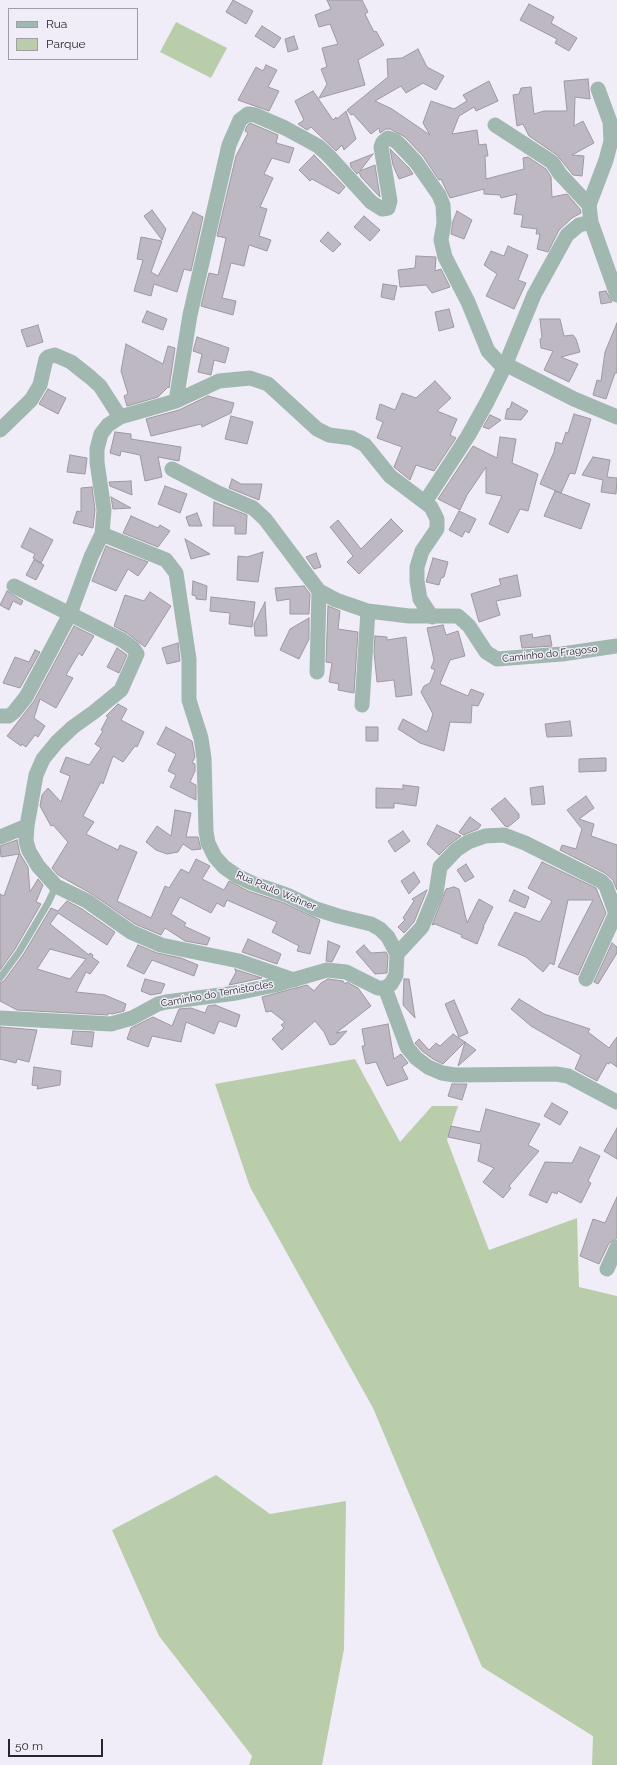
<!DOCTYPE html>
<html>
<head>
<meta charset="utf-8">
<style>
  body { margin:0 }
  #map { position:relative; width:617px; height:1765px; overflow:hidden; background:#f0edf8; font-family:Raleway,sans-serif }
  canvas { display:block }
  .legend { position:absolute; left:8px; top:8px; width:130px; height:52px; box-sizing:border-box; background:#f0edf8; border:1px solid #a09da6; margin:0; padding:5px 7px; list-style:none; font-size:12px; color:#27262a }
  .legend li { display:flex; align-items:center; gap:8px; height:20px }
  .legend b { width:20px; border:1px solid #a09da6 }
  .scale { position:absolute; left:8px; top:1739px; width:95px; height:18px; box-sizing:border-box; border:2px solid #27262a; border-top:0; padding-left:5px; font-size:12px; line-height:14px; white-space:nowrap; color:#27262a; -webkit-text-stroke:3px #f0edf8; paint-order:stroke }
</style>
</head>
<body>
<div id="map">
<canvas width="617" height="1765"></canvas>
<ul class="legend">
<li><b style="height:5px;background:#a1b8b0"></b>Rua</li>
<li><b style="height:11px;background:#b9cdab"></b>Parque</li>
</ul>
<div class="scale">50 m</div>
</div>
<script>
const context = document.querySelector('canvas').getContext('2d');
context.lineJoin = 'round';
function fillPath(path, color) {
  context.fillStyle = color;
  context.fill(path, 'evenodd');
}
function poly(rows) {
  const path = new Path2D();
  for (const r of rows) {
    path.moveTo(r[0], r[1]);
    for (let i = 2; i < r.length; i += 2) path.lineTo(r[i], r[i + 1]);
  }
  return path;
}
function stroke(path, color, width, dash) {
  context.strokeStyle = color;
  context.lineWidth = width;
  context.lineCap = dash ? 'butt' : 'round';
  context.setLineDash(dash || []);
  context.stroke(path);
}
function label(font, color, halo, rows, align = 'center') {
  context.font = font + ' Raleway,sans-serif';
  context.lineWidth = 3;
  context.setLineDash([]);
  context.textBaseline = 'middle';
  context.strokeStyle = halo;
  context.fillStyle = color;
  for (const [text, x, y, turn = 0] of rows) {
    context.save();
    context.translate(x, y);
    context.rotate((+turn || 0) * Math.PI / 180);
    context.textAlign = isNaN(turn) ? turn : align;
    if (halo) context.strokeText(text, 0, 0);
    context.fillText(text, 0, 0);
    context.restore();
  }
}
const green = poly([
  [176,22,227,48,211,78,160,52],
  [355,1059,400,1142,432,1106,458,1106,447,1140,489,1250,577,1218,579,1287,617,1296,617,1765,592,1765,593,1736,482,1667,373,1408,250,1187,215,1084],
  [216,1475,270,1514,346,1501,344,1649,322,1765,249,1765,252,1756,159,1636,112,1530]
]);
const building = poly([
  [233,0,253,11,246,24,226,12,233,0],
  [327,0,362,0,368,12,365,14,374,32,376,31,384,45,358,60,365,85,319,98,327,84,321,69,327,67,322,48,338,44,330,24,319,27,315,15,331,9,327,0],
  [529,4,554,17,551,23,577,38,569,51,555,43,557,39,520,20,529,4],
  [262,26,281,38,274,48,255,36,262,26],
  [294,36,298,49,288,52,285,39,294,36],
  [418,49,427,67,444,76,436,90,423,83,406,93,401,86,375,101,392,109,430,135,423,123,431,101,454,109,467,101,463,95,489,81,498,101,476,111,474,107,459,116,452,134,477,130,479,145,486,144,488,156,485,156,486,179,524,169,523,158,528,157,546,169,551,177,552,197,567,194,580,209,581,213,572,218,559,230,548,252,537,249,540,234,536,234,537,229,521,227,523,215,514,214,517,194,501,198,500,195,484,194,484,189,450,198,441,179,439,180,423,156,405,137,390,129,386,129,380,133,379,128,371,134,353,114,351,115,347,110,388,77,387,59,402,58,418,49],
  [266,65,277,70,268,87,279,91,269,111,238,100,256,67,263,71,266,65],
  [588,79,590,99,575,97,574,126,583,121,594,143,572,155,584,156,582,176,573,175,557,155,529,136,523,124,517,126,513,95,519,94,521,88,531,87,534,114,544,111,567,111,564,81,588,79],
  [313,91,333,120,336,117,337,119,346,111,356,139,344,150,342,145,336,151,311,127,307,130,298,124,304,120,295,101,313,91],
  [250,123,278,135,276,143,294,148,289,163,272,158,264,174,273,178,260,207,267,209,259,236,271,240,267,251,249,245,244,266,231,263,222,298,236,301,233,315,201,306,209,273,218,275,226,238,217,236,236,156,248,133,245,131,247,126,250,123],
  [390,149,409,168,413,174,399,179,393,165,390,149],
  [373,154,360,171,375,165,380,197,361,177,359,172,357,174,351,167,350,163,373,154],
  [314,155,345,187,339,194,312,179,310,181,299,170,314,155],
  [152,210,166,229,162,240,144,216,152,210],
  [457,211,472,220,464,239,451,234,453,221,457,211],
  [193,212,203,217,191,271,184,269,177,292,154,284,151,296,134,291,143,260,137,259,141,237,162,241,151,272,158,276,193,212],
  [364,216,380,230,370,241,354,227,364,216],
  [328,232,341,244,333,252,320,241,328,232],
  [508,246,528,255,518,280,526,283,514,309,486,296,497,274,484,265,491,251,504,256,508,246],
  [416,256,436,257,435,271,441,269,450,287,432,293,426,285,400,287,398,270,415,268,416,256],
  [383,284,397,286,394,300,381,297,383,284],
  [606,291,612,302,601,304,599,292,606,291],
  [449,309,454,327,439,331,435,312,449,309],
  [147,311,167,319,163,330,142,322,147,311],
  [540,319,560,319,564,336,573,335,576,339,580,352,561,357,578,364,569,382,544,370,553,351,541,348,540,339,542,338,540,319],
  [617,323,617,373,615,373,606,399,593,395,597,380,601,381,605,352,617,323],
  [38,325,43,342,27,347,21,330,38,325],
  [197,337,229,348,225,363,214,360,211,375,198,372,202,354,193,351,197,337],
  [126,344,163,364,168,346,175,348,169,388,168,387,158,397,127,406,124,396,128,394,121,371,126,344],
  [435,381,451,398,437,411,457,419,450,435,456,438,434,471,416,465,410,480,394,467,402,447,377,438,383,422,376,419,380,404,395,410,402,393,416,398,435,381],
  [48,389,66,398,58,414,39,404,48,389],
  [208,396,234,403,231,413,202,427,201,424,151,436,146,419,179,410,208,396],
  [512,402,528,411,521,420,505,419,507,409,510,408,512,402],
  [574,414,591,419,575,474,570,473,561,493,540,484,554,452,556,442,562,444,566,432,568,433,574,414],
  [490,415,501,420,489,429,483,427,490,415],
  [231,416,253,422,247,444,225,439,231,416],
  [115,432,131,434,131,439,181,447,179,461,158,457,162,477,145,481,140,455,121,451,120,456,110,453,115,432],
  [500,437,516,439,512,463,538,474,528,511,520,509,508,533,489,524,502,496,486,493,486,467,467,495,460,510,438,499,473,446,497,458,500,437],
  [70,455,87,458,85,474,67,472,70,455],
  [593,457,610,460,607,477,617,478,616,494,601,492,603,480,582,475,593,457],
  [232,479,241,484,262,484,259,500,229,488,232,479],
  [131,481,132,495,110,486,109,482,131,481],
  [165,486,187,494,180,513,158,504,165,486],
  [92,487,95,510,93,528,73,523,77,511,81,512,81,488,92,487],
  [555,491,590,504,581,529,544,516,555,491],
  [111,497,131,508,113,509,111,497],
  [214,502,247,515,246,534,235,534,235,526,213,526,214,502],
  [459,511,476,519,469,533,465,531,462,537,449,530,459,511],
  [197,513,202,526,189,526,186,517,197,513],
  [131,516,158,528,160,525,170,531,158,547,123,533,131,516],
  [391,519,403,531,359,574,347,562,353,556,330,527,338,520,361,549,391,519],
  [30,528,53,540,41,563,33,558,35,554,21,547,30,528],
  [185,539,210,554,191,559,185,539],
  [106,546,148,562,138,576,128,569,116,591,92,581,106,546],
  [263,552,258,582,237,580,238,556,247,557,263,552],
  [316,553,321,567,314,569,306,557,316,553],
  [433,558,448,562,444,577,441,578,439,585,426,582,433,558],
  [34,560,44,565,36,580,26,575,34,560],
  [517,575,521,596,496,601,500,615,479,622,471,594,501,585,499,579,517,575],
  [193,581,207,586,206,600,196,599,196,596,192,595,193,581],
  [304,586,310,594,309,614,290,614,290,599,277,601,275,588,304,586],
  [7,591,23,601,21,605,13,601,9,610,0,605,7,591],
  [150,592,171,606,145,647,127,633,114,626,125,595,144,601,150,592],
  [211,597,255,602,252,627,229,624,230,613,210,611,211,597],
  [265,602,267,636,255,636,254,624,265,602],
  [328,606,340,611,338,629,358,632,354,693,338,690,339,684,329,682,332,663,326,662,328,606],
  [309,618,309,639,299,659,280,650,290,629,309,618],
  [443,625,446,635,458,631,465,656,450,660,440,684,468,696,471,689,484,694,478,706,472,705,471,723,450,722,444,751,420,743,398,729,403,719,427,732,433,714,421,692,424,686,430,683,435,670,431,668,434,660,427,628,443,625],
  [74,626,94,636,82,656,79,653,66,675,73,678,56,708,40,699,34,718,45,726,38,737,35,735,26,747,22,744,21,746,7,736,34,701,74,626],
  [532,634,533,638,550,635,552,646,522,648,520,636,532,634],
  [375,636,387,637,387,640,406,637,412,695,396,697,394,680,377,682,374,652,375,636],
  [178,643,180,661,167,664,162,648,178,643],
  [117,648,127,655,119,673,107,667,117,648],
  [35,650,40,652,20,688,3,683,15,657,29,662,35,650],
  [118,704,127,709,121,720,144,732,137,747,135,746,123,762,113,756,103,784,101,782,83,816,94,822,86,834,118,850,120,845,137,852,117,901,151,918,165,886,169,888,181,869,189,873,196,859,210,866,202,879,224,890,229,881,248,891,284,903,320,920,310,954,297,951,299,946,272,932,277,922,227,900,224,907,217,903,211,913,180,897,171,914,186,923,184,926,210,938,207,945,185,941,165,928,161,935,135,924,92,894,58,875,52,868,68,842,53,825,51,826,40,806,42,795,48,788,61,802,70,776,60,772,66,757,89,765,101,748,95,744,103,731,101,730,108,717,106,716,118,704],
  [570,721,572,736,547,737,545,724,570,721],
  [166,727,192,741,195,757,192,763,195,764,195,771,190,782,196,785,196,800,170,787,176,775,168,771,176,754,157,744,166,727],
  [366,727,378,727,378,741,366,741,366,727],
  [602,758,606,758,606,771,579,772,579,759,602,758],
  [403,785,419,787,416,806,394,803,394,808,376,808,376,788,403,789,403,785],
  [543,786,545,804,532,805,530,788,543,786],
  [586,796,594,808,579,819,594,824,591,836,617,845,617,890,613,880,605,873,560,850,562,845,576,849,582,829,567,810,586,796],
  [505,798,519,814,519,818,508,827,505,826,491,809,505,798],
  [175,810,191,813,186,837,198,837,201,849,192,850,183,844,178,852,167,854,156,850,146,842,157,826,171,836,175,810],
  [470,817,481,825,478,829,463,835,459,832,470,817],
  [437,825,461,836,450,844,439,855,427,844,437,825],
  [403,831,410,841,395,852,388,841,403,831],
  [17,840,20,854,28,867,30,892,38,879,43,885,36,902,41,904,15,949,0,970,0,894,4,896,19,854,1,857,0,846,17,840],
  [542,862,596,888,606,913,578,975,558,967,593,900,568,900,554,965,550,963,543,972,526,957,498,945,515,912,540,922,552,901,528,888,542,862],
  [466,864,474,877,465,882,457,870,466,864],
  [414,872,420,882,409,894,401,881,414,872],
  [454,887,459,889,467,923,479,899,493,907,483,927,484,927,477,944,461,937,462,935,435,924,432,925,446,889,454,887],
  [427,890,414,922,404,933,398,927,405,920,403,918,414,901,412,899,427,890],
  [514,890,529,897,525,908,509,901,514,890],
  [67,901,82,909,115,932,107,945,58,913,50,924,89,955,90,953,93,955,92,957,99,962,90,974,86,972,76,992,105,995,126,1004,124,1011,112,1014,108,1013,108,1015,17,1010,0,1001,0,983,4,981,23,955,51,908,58,911,67,901],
  [50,949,86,959,70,979,37,969,50,949],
  [248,939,281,954,277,964,242,952,248,939],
  [328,941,340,946,332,962,326,961,328,941],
  [612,943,617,947,617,953,598,984,594,982,612,943],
  [138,945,157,953,181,958,198,965,194,976,152,960,144,974,131,968,127,966,138,945],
  [364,945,371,953,386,952,388,956,387,973,375,974,356,952,364,945],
  [235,969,237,970,262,978,229,985,236,972,235,969],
  [145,979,165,984,161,993,151,995,141,991,145,979],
  [328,979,343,981,345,984,347,982,358,988,371,1006,336,1033,347,1031,335,1044,330,1045,324,1032,315,1021,282,1050,272,1039,284,1028,281,1025,285,1022,271,1011,266,1012,262,997,307,985,314,991,321,983,328,979],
  [404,979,409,979,415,1018,403,1005,404,979],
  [519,999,544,1014,590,1029,588,1032,609,1048,617,1037,617,1067,610,1062,609,1064,607,1063,597,1081,575,1069,581,1055,531,1026,511,1009,519,999],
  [454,1000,468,1033,459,1037,445,1004,454,1000],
  [215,1005,240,1015,236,1027,219,1021,214,1034,186,1022,181,1042,152,1036,148,1047,127,1039,131,1028,153,1017,172,1026,179,1009,191,1008,205,1013,208,1006,215,1005],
  [388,1024,394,1059,401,1054,408,1063,402,1067,408,1079,387,1086,376,1062,366,1064,362,1046,365,1046,362,1029,388,1024],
  [0,1027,37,1030,29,1062,17,1059,16,1063,0,1059,0,1027],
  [73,1031,94,1032,92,1047,71,1044,73,1031],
  [453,1034,465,1042,443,1064,433,1059,422,1051,415,1043,419,1039,429,1050,436,1043,440,1046,453,1034],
  [465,1042,476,1050,458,1066,465,1042],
  [34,1067,61,1071,60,1085,37,1089,38,1086,32,1085,34,1067],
  [452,1084,467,1084,462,1100,448,1096,452,1084],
  [552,1103,568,1112,560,1125,544,1116,552,1103],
  [486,1109,540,1124,528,1145,539,1151,509,1186,511,1188,503,1198,483,1182,494,1168,478,1161,481,1144,448,1137,451,1126,480,1132,486,1109],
  [617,1128,617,1159,604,1151,617,1128],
  [580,1147,600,1156,588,1181,591,1183,581,1203,558,1191,557,1194,552,1192,547,1203,529,1195,545,1162,572,1163,580,1147],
  [617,1197,617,1238,609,1243,599,1264,580,1256,593,1219,605,1223,617,1197]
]);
const service = poly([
  [0,978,19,952,48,903,56,886]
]);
const minor = poly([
  [598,89,610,122,611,141,606,160,589,205,591,222,617,295],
  [495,125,552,162,560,174,589,205],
  [505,364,574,399,617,417],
  [176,401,190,315,229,145,240,120,248,114,255,115,285,128,318,146,328,155,371,202,382,209,388,208,390,201,381,147,383,142,388,138,394,140,399,144,416,162,439,195,443,205,444,223,441,240,445,257,468,302,488,351,504,368],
  [0,430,31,400,40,385,46,359,48,357,55,355,71,362,90,377,100,386,120,417],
  [172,469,218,493,253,508,265,519,319,591,317,672],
  [425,502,468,436,487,402,504,368,534,295,567,235,579,225,591,222],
  [102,534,166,560,176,573,189,659,189,700,201,738,204,758,206,831,208,843,215,857,224,867,237,876,252,883,287,895,316,909,338,916,371,924,380,929,388,937,397,954,396,975,391,984,385,988],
  [319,591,336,600,368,611,409,616,458,616,469,626,486,652,497,659,562,654,617,646],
  [362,705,368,611],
  [0,716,9,716,14,712,26,697,70,614,91,557,102,534,104,510,97,462,97,449,101,434,108,425,120,417,176,401,219,381,250,378,268,384,317,429,329,435,352,438,365,445,390,476,431,507,437,519,437,529,422,551,417,567,417,581,420,599,432,617],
  [27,826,26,841,29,851,38,866,56,886,87,901,131,932,161,945,239,961,294,980],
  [0,837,27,826,36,775,43,759,57,742,73,727,94,712,121,690,137,654,133,648,122,640,14,586],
  [397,954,422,927,436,893,440,867,456,850,468,842,485,836,504,835,525,843,601,881,606,886,617,917],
  [586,979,615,915],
  [385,988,407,1047,416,1058,428,1067,442,1073,455,1075,556,1074,568,1076,617,1102],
  [0,1018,111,1024,132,1018,158,1004,166,1002,236,993,275,985,327,970,346,972,378,988,385,988],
  [607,1269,617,1247]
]);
const streetNames = [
  ["Caminho do Fragoso",550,654,-6],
  ["Rua Paulo Wahner",276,891,23],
  ["Caminho do Temistocles",217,994,-10]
];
fillPath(green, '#b9cdab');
fillPath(building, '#bdb8c1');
stroke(building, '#9d98a1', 1);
stroke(service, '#a1b8b0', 7);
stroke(minor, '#a1b8b0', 15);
label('10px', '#27262a', '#f0edf8', streetNames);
</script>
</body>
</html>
